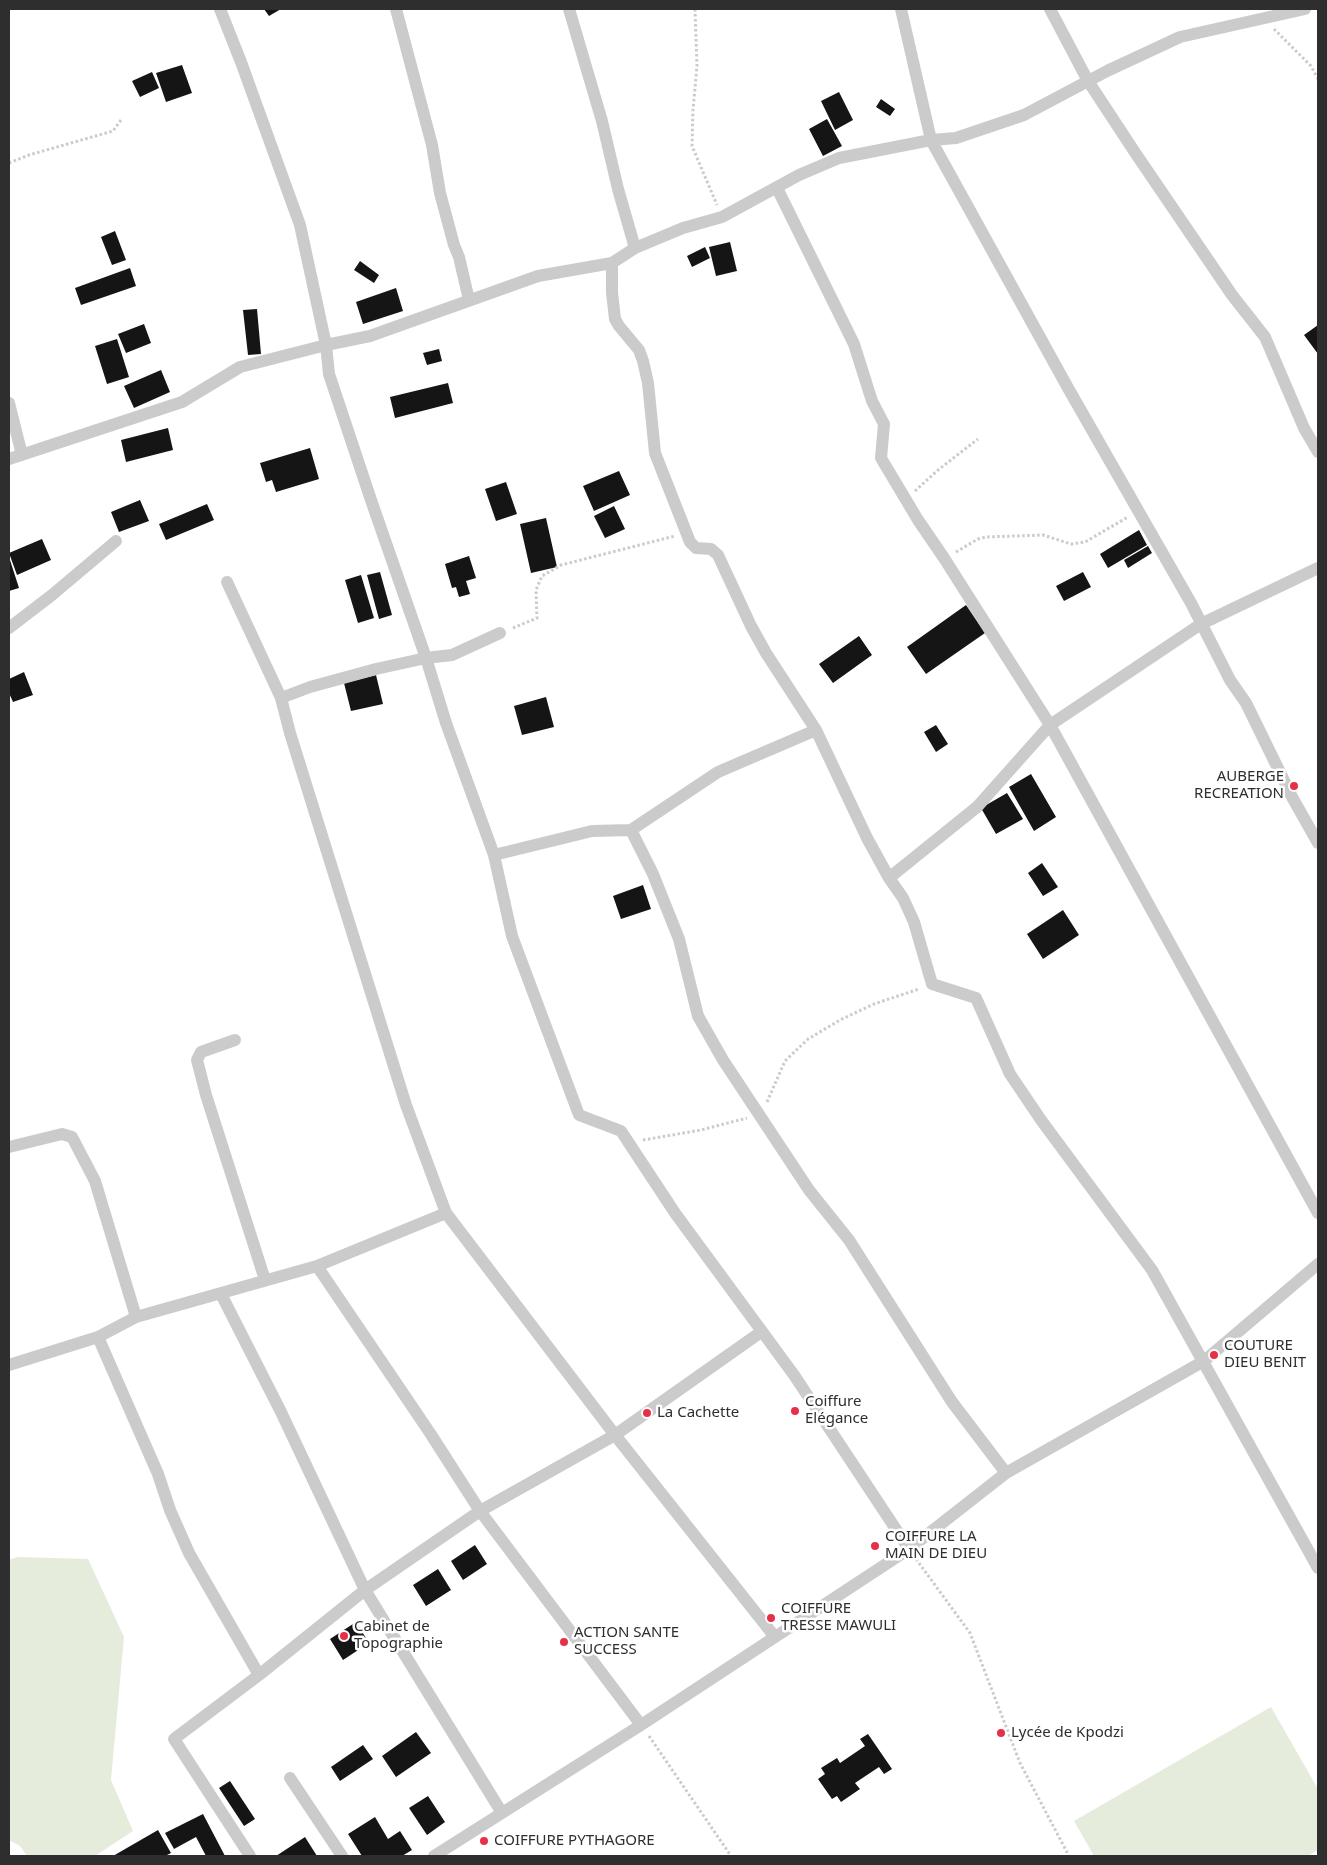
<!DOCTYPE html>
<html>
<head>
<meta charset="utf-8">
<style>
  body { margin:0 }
  #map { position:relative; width:1327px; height:1865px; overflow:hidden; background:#fff; font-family:"Noto Sans",sans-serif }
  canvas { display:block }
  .frame { position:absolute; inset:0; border:10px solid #2e2e2e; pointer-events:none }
</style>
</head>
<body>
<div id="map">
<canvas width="1327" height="1865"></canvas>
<div class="frame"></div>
</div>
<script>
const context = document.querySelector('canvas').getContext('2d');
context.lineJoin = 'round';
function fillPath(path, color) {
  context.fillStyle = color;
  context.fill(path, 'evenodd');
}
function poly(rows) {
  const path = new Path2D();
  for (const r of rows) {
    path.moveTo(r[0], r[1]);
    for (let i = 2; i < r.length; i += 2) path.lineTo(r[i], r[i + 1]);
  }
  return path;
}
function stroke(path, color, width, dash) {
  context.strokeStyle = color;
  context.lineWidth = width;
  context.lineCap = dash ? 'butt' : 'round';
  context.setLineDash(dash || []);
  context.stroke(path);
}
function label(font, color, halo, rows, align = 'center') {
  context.font = font + ' "Noto Sans",sans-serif';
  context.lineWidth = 5;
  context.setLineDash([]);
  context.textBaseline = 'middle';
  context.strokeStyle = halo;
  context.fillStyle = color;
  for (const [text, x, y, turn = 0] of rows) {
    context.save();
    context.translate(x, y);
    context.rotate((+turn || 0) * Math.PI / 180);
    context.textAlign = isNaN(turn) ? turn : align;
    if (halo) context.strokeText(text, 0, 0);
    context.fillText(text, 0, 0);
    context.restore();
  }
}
const green = poly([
  [17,1557,88,1559,124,1637,111,1780,133,1831,95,1856,27,1856,20,1846,9,1840,9,1560],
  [1271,1707,1318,1789,1318,1850,1308,1856,1094,1856,1074,1821]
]);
const building = poly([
  [264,9,281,9,269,16],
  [182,65,192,93,166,102,156,73],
  [152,72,159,88,140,97,132,81],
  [839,92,853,120,835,130,821,101],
  [881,99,895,109,890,116,876,107],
  [827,119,842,146,823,156,809,129],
  [115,231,126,260,112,265,101,237],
  [730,242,737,271,716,276,709,247],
  [705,247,710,258,692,267,687,256],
  [360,261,379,275,374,283,354,270],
  [130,268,136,286,81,305,75,288],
  [396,288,403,311,363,324,356,302],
  [257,309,261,354,248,355,243,310],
  [144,324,151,343,126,353,118,334],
  [1318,325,1318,354,1304,335],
  [117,339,129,377,107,384,95,346],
  [439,349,442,361,427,365,423,353],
  [161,370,170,392,134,408,124,386],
  [448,383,453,403,395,418,390,397],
  [168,428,173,450,126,462,121,440],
  [310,448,319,479,276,492,272,480,266,482,260,463],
  [619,471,630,495,594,511,583,486],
  [506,482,517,514,496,521,485,489],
  [140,500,149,521,119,532,111,512],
  [207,504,214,520,166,540,159,524],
  [614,506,625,529,605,538,594,516],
  [546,518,557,567,531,573,520,524],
  [1139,530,1147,545,1108,568,1100,554],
  [42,539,51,560,17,575,9,553],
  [1148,546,1152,553,1128,568,1124,560],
  [469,556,476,578,466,581,470,594,459,597,456,587,452,588,445,564],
  [9,557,19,588,9,591],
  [380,572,392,615,379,619,367,575],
  [1083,572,1091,587,1064,601,1056,586],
  [361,575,374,618,358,623,345,580],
  [966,605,985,633,926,674,907,647],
  [859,636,872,655,833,683,819,664],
  [24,672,33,695,13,702,9,693,9,679],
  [376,675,383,704,351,711,344,683],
  [546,697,554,727,522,735,514,706],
  [936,725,948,744,936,752,924,732],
  [1031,774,1056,817,1034,831,1009,787],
  [1007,793,1023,819,996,834,981,808],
  [1042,863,1058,887,1043,896,1028,873],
  [643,885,651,909,621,919,613,896],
  [1063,910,1079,935,1043,959,1027,934],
  [475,1545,487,1564,463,1580,451,1561],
  [438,1569,451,1590,426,1606,413,1585],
  [356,1622,369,1643,343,1660,330,1639],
  [416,1732,431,1753,396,1777,382,1756],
  [868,1734,892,1769,884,1774,879,1767,855,1783,860,1789,841,1802,837,1796,832,1799,818,1779,825,1774,821,1768,837,1758,840,1763,865,1746,860,1739],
  [363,1745,373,1759,340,1781,331,1767],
  [230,1781,255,1819,244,1826,219,1788],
  [428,1796,445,1822,427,1835,409,1808],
  [203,1814,225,1856,206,1856,196,1837,174,1849,165,1833],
  [375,1817,388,1839,400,1831,412,1850,402,1856,362,1856,348,1834],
  [158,1830,171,1853,165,1856,113,1856],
  [305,1837,317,1856,276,1856]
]);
const path = poly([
  [695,9,697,66,693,110,692,146,717,205],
  [1274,29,1311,66,1318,79],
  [9,163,29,155,113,131,121,120],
  [915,491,938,470,978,439],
  [956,552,978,539,986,537,1043,535,1071,544,1085,542,1128,517],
  [513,628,537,618,536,590,542,576,561,565,675,536],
  [767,1102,785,1061,808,1039,840,1020,874,1004,919,989],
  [643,1140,701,1130,747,1118],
  [916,1559,970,1633,1020,1763,1069,1856],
  [649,1736,731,1856]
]);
const minor = poly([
  [220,9,241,62,300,225,326,345,329,374,371,500,426,658,446,723,494,855,512,936,579,1115,621,1131,675,1213,794,1375,909,1549],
  [396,9,432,145,440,193,454,245,459,257,469,300],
  [569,9,602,121,618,189,635,248],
  [901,9,931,140,1068,388,1191,603,1230,680,1246,703,1292,797,1318,843],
  [1050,9,1088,81,1136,154,1232,295,1265,337,1304,428,1318,452],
  [777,188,854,344,872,401,884,424,881,458,918,520,944,558,1050,725,1318,1213],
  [612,263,612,293,615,319,619,326,639,350,643,361,648,383,655,453,690,542,696,548,711,549,718,555,751,626,766,653,816,730,867,838,889,878,903,898,914,922,932,984,976,998,1010,1074,1041,1120,1152,1270,1318,1568],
  [9,403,22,455],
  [9,459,182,402,240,367,326,345,370,336,538,276,612,263,635,248,683,228,722,217,799,175,839,158,931,140,956,138,1024,115,1107,71,1180,37,1305,9],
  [227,582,281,698,290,733,406,1105,446,1213,615,1435,775,1637],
  [9,628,52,595,116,541],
  [281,698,310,687,376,669,426,658,452,655,500,633],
  [631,830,653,874,679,939,698,1016,723,1060,809,1190,849,1240,952,1402,1006,1473],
  [494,855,592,831,631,830,718,772,816,730],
  [889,878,977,807,1050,725,1201,624,1318,568],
  [235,1040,201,1052,197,1060,206,1095,265,1280],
  [9,1147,62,1134,72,1137,95,1181,136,1317],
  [317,1266,430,1433,480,1511,641,1725],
  [221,1294,281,1412,365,1590,502,1813],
  [98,1337,158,1474,170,1510,189,1553,259,1675],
  [9,1365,98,1337,136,1317,317,1266,446,1213],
  [290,1778,342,1856],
  [250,1856,174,1739,259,1675,365,1590,480,1511,615,1435,761,1332],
  [434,1856,641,1725,909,1549,1006,1473,1204,1361,1318,1264]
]);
const markers = [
  [1294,786,5,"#e53047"],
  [1214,1355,5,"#e53047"],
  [795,1411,5,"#e53047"],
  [647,1413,5,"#e53047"],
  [875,1546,5,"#e53047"],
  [771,1618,5,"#e53047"],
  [344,1636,5,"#e53047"],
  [564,1642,5,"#e53047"],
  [1001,1733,5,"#e53047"],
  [484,1841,5,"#e53047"]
];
const poiNames = [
  ["AUBERGE",1284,777,"right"],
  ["RECREATION",1284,794,"right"],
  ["COUTURE",1224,1346],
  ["DIEU BENIT",1224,1363],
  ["Coiffure",805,1402],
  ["Elégance",805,1419],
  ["La Cachette",657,1413],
  ["COIFFURE LA",885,1537],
  ["MAIN DE DIEU",885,1554],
  ["COIFFURE",781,1609],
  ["TRESSE MAWULI",781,1626],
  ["Cabinet de",354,1627],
  ["Topographie",354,1644],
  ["ACTION SANTE",574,1633],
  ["SUCCESS",574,1650],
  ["Lycée de Kpodzi",1011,1733],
  ["COIFFURE PYTHAGORE",494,1841]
];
fillPath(green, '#e5ecdc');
fillPath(building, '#151515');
stroke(path, '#cbcbcb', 3, [2.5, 2.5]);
stroke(minor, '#cbcbcb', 12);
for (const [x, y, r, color] of markers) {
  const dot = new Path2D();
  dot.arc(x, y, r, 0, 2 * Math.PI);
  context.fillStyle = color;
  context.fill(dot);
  stroke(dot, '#fff', 2);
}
label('15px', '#2e2e2e', '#fff', poiNames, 'left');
</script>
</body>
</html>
